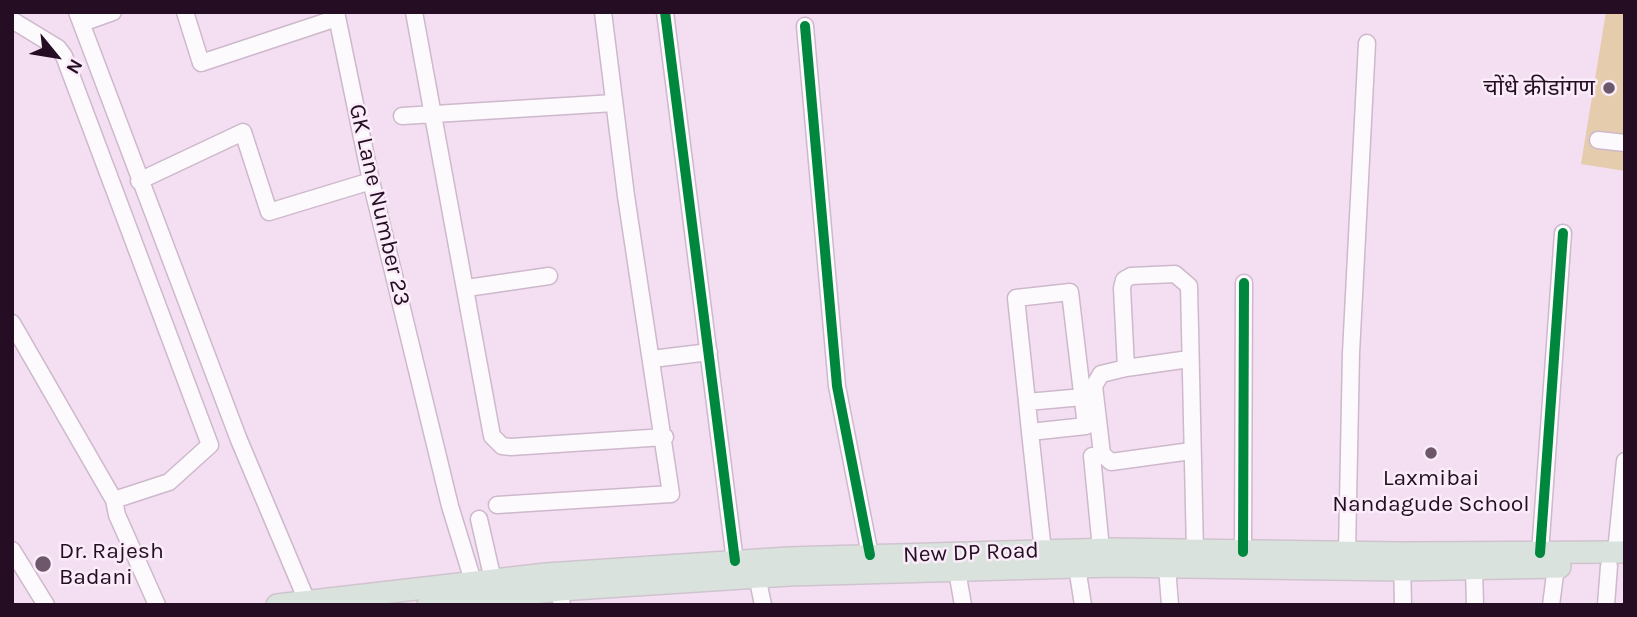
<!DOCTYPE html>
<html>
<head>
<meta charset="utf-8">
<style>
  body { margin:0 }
  #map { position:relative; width:1637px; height:617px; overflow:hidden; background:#f4dff2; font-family:Karla,sans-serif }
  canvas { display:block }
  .frame { position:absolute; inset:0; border:14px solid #250e23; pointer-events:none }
  .north { position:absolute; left:21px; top:21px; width:70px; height:70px; -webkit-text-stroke:5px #faecf8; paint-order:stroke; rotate:120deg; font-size:19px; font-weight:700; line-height:28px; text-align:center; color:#250e23 }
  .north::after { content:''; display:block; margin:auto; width:24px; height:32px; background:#250e23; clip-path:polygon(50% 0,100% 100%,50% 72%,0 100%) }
</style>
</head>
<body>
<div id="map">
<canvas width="1637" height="617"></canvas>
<div class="frame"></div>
<div class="north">N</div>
</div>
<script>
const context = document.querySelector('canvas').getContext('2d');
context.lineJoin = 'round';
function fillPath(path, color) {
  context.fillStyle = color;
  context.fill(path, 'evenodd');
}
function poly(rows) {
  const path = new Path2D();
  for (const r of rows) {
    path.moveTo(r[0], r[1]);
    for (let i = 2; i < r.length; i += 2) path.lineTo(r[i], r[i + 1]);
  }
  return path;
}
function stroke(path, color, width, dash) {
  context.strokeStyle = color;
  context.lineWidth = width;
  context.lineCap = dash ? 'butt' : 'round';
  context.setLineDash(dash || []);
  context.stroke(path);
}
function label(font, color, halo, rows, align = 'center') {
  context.font = font + ' Karla,"Noto Sans Devanagari",sans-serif';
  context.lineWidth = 5;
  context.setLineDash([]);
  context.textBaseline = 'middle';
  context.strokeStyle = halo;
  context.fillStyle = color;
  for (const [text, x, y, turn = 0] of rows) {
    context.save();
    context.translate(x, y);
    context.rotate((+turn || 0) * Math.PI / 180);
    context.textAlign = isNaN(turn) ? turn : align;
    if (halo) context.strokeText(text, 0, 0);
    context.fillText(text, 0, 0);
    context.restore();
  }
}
const green = poly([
  [1606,12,1625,12,1625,171,1581,164]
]);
const minor = poly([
  [77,12,239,440,307,601],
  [185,12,201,63,337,18],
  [336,12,371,181,450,506,473,581],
  [414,12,492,436,502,446,511,447,665,437],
  [665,12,735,561],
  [12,20,58,48,64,56,210,445,169,482,114,500],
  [82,23,113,12],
  [805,26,837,386,870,555],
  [402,116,614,103],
  [1598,140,1625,143],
  [139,181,243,132,269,212,371,181],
  [467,288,549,276],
  [12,323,114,500,117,515,157,605],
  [652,359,709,352],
  [1126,368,1189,359],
  [1027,402,1083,397],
  [1030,432,1086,426,1070,292,1016,298,1027,402,1030,432,1043,551],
  [1191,451,1111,462,1102,454,1094,386,1101,374,1126,368,1122,288,1124,280,1131,276,1175,274,1189,286,1195,551],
  [1092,456,1101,549],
  [497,505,671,494,626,196,603,12],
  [479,519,493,580],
  [12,550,46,605],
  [1243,552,1244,283],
  [1347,552,1351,353,1367,43],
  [1616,552,1625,461],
  [1540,553,1563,233],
  [1402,559,1403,605],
  [755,566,763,605],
  [1077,567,1083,605],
  [1167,567,1170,605],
  [1474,569,1475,605],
  [957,571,963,605],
  [559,590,562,605],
  [1551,605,1556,567],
  [1606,605,1609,566]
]);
const major = poly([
  [277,605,546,574,788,558,1111,549,1402,553,1625,552],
  [428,605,559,590,789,575,1112,566,1402,570,1560,567]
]);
const cycleway = poly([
  [665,12,735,561],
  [805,26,837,386,870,555],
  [1243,552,1244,283],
  [1540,553,1563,233]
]);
const markers = [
  [1609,88,7,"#6d576b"],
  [1431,453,7,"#6d576b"],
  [43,564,9,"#6d576b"]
];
const poiNames = [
  ["चोंधे क्रीडांगण",1595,88],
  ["Laxmibai",1431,478,"center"],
  ["Nandagude School",1431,504,"center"],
  ["Dr. Rajesh",59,551,"left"],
  ["Badani",59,577,"left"]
];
const streetNames = [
  ["GK Lane Number 23",379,205,77],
  ["New DP Road",971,553,-2]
];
fillPath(green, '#e4ccad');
stroke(minor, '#ceb8cb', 19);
stroke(major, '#cfc4ce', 24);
stroke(minor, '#fdfafd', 16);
stroke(major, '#dae2de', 21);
stroke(cycleway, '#00873e', 10);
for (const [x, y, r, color] of markers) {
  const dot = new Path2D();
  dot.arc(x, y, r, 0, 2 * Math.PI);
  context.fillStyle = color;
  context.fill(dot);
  stroke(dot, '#faecf8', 2.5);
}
label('23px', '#250e23', '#faecf8', poiNames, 'right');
label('23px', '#250e23', '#faecf8', streetNames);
</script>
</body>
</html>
